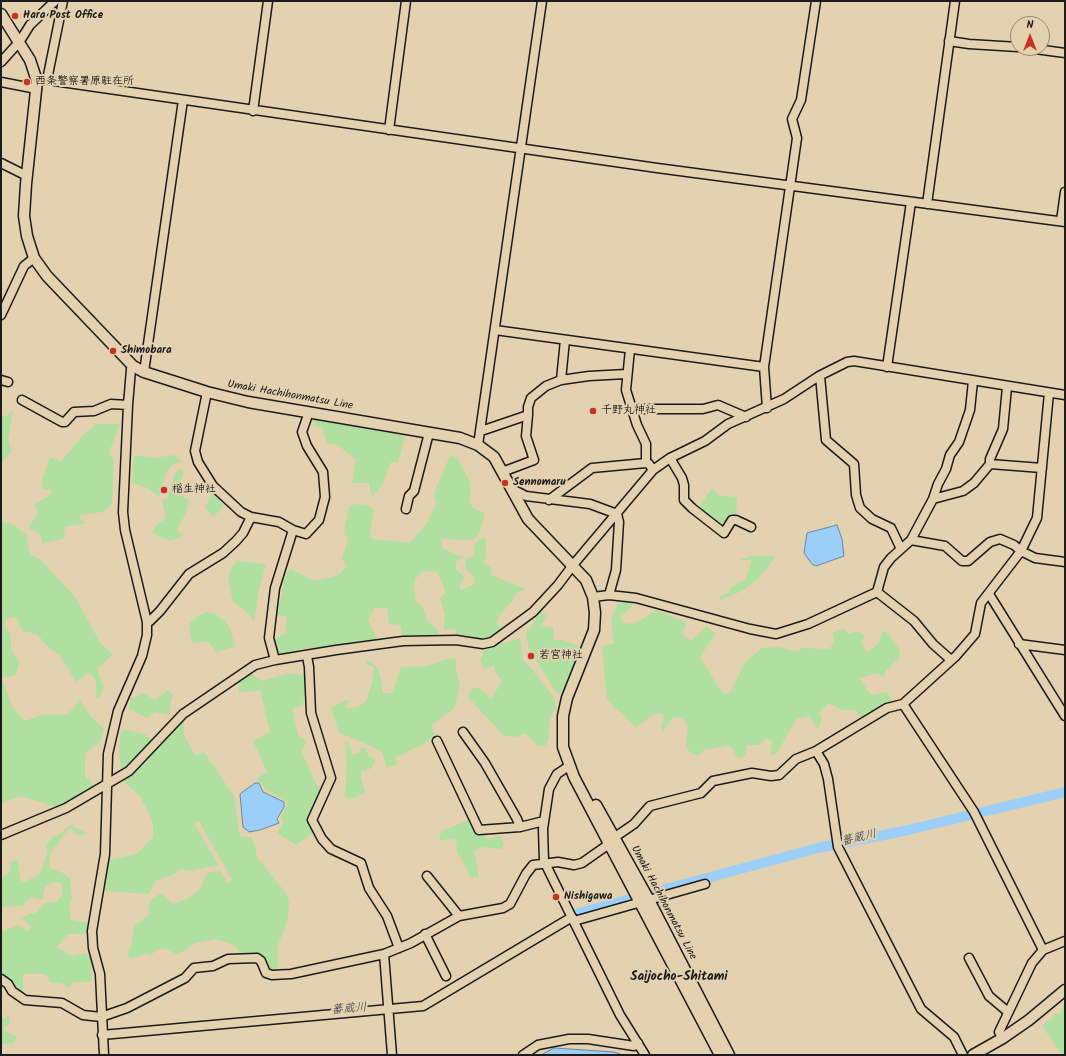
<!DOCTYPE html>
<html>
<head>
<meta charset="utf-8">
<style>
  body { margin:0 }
  #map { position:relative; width:1066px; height:1056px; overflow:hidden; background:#e3d1af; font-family:Kalam,sans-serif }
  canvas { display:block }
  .frame { position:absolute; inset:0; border:2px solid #1c1c1c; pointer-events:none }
  .north { position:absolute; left:1010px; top:16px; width:40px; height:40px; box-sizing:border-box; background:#e3d1af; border:1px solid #938974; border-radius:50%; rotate:0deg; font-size:11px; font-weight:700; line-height:16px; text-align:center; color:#1c1c1c }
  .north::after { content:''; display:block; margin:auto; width:14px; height:18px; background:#c8321e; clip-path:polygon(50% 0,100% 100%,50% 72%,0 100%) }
</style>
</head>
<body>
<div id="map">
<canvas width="1066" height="1056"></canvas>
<div class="frame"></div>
<div class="north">N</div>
</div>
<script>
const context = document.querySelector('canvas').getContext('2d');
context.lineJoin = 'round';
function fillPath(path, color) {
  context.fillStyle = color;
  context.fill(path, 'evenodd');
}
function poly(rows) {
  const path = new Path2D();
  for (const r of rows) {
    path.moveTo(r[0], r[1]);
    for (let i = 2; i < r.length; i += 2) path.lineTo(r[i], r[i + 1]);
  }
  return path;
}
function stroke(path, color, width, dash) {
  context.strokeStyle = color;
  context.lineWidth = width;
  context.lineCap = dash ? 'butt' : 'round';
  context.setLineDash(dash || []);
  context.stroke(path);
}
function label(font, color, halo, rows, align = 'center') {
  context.font = font + ' Kalam,"Klee One",sans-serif';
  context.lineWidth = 4;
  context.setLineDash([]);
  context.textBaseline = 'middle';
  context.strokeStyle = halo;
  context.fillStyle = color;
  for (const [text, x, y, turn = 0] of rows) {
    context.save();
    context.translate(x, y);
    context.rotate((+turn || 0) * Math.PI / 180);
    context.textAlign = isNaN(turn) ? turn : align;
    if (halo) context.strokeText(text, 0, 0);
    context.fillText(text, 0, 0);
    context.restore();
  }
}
const green = poly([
  [13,410,8,440,12,451,1,464,1,415,5,417],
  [315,416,405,436,398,462,391,462,384,482,372,498,369,483,352,483,356,459,336,444,327,443,322,427,313,426],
  [96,424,120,424,109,452,114,463,112,504,102,512,80,515,79,519,86,523,64,527,65,538,42,544,40,534,29,528,38,512,35,504,50,495,52,489,43,490,42,480,50,457,61,462,82,436],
  [134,455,154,458,173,455,182,461,171,466,166,473,159,497,148,488,132,483],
  [450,456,457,457,469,480,471,490,469,500,472,507,485,514,478,536,471,540,441,539,443,549,462,557,456,562,456,569,465,578,459,586,461,590,473,585,475,577,465,569,466,558,474,557,475,544,482,538,486,538,486,558,482,562,491,567,491,575,525,589,516,593,512,601,500,615,497,623,503,631,492,640,482,642,456,639,456,629,444,630,445,614,440,598,445,593,443,584,438,573,430,571,422,572,415,579,414,587,416,600,424,610,427,621,438,630,438,637,403,638,400,625,389,624,387,608,375,608,368,620,379,643,311,652,309,647,277,656,273,640,285,633,287,616,276,615,282,595,283,580,290,569,315,581,339,575,346,566,342,558,348,541,344,532,349,507,355,504,368,505,374,510,370,532,372,539,410,543,427,523,430,517,436,503,434,496,436,488],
  [181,469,184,473,177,493,189,500,186,513,177,529,182,536,171,541,152,533,158,523,166,519,162,500,167,499,175,473],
  [712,488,720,496,737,497,736,515,726,527,698,509],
  [214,490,222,499,223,507,213,517,205,507],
  [1,516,3,522,14,525,26,534,30,554,41,560,75,597,101,644,113,655,98,667,98,673,104,686,100,698,96,697,96,682,90,672,76,682,59,654,49,648,37,634,22,631,16,617,6,619,5,626,11,635,11,649,19,663,16,675,2,678,13,708,25,721,44,714,67,715,80,700,91,717,104,729,100,742,86,752,85,758,85,777,96,787,73,800,56,807,21,796,1,803],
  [752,556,775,556,767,569,757,580,744,590,721,600,719,597,730,592,731,587,745,580,752,560,738,560],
  [237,561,266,564,259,589,254,621,245,610,233,602,228,579,231,568],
  [628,601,633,605,620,617,623,623,633,624,642,620,656,610,686,622,683,635,691,641,707,626,715,634,700,657,722,693,730,693,745,663,762,648,778,647,795,651,803,648,829,649,835,642,832,633,844,629,849,634,859,631,864,637,861,642,867,653,879,643,882,632,886,632,900,650,899,658,885,671,884,677,877,673,859,678,871,695,887,692,894,703,863,719,854,710,842,710,829,703,819,712,822,719,818,729,809,716,796,719,777,753,770,755,772,741,766,739,758,745,747,745,745,756,738,759,730,745,704,750,697,756,689,751,686,747,688,726,684,720,678,717,672,718,663,732,661,727,664,719,662,713,654,714,636,727,607,700,602,647,614,643,611,620,618,604],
  [206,612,215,614,226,622,231,631,235,647,216,652,208,641,192,643,189,624,196,617],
  [541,612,546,615,542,626,553,627,554,640,562,640,582,647,565,694,556,692,529,649,526,633],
  [520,638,523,660,530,667,553,696,556,705,556,712,553,711,550,721,548,740,545,746,537,745,525,733,516,737,503,735,468,697,470,691,475,687,483,690,491,699,502,681,496,674,494,666,485,669,480,661,485,649],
  [449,658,456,659,456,668,460,686,454,709,431,725,436,737,395,758,397,764,387,768,382,752,365,743,339,733,331,708,344,701,349,700,346,707,356,708,366,701,372,683,374,667,365,664,367,660,376,666,380,675,383,693,392,693,401,667,428,666],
  [289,673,307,675,303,705,292,708,298,735,307,742,301,750,316,784,324,791,310,820,315,832,296,845,277,833,284,822,281,819,288,802,266,790,257,778,267,772,253,741,270,732,260,690,239,693,239,682,252,674,261,681],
  [168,690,173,695,171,701,170,715,155,712,147,718,129,709,131,699,144,693,155,700],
  [184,717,184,735,195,755,204,752,234,796,240,836,252,838,258,859,286,893,289,903,288,919,277,948,278,967,272,973,266,968,257,955,240,954,235,945,215,939,193,944,188,949,176,954,164,948,159,949,149,956,147,953,130,959,127,954,132,943,134,926,148,916,150,901,161,893,173,904,187,899,200,889,206,873,220,871,228,884,232,880,199,821,194,823,218,865,191,871,181,869,173,875,156,880,149,894,105,891,109,860,137,854,153,837,153,824,146,807,138,794,122,780,136,770,176,723],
  [124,729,144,734,155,741,122,772,119,753,120,734],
  [345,742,348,742,352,754,358,754,361,747,366,748,368,756,375,759,372,768,361,771,361,779,365,791,363,794,350,799,345,796,347,760],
  [470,819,487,839,501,836,504,845,501,849,483,847,474,851,479,877,472,878,457,852,456,839,439,840,441,832],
  [70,825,87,833,80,836,69,828,52,851,49,857,50,868,63,873,70,879,72,899,69,905,71,920,88,923,87,934,68,934,57,947,72,956,85,953,91,958,92,981,73,983,68,988,61,983,51,983,45,974,23,974,23,992,14,990,8,978,1,973,1,928,3,931,18,925,28,931,31,926,22,919,28,914,36,913,42,905,49,902,56,902,62,895,62,891,61,884,57,882,51,883,45,886,42,900,31,897,22,906,1,907,1,879,11,870,9,863,17,859,21,881,25,882,40,874,48,851,46,845,54,836,57,836],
  [1065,1000,1065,1055,1061,1053,1042,1026,1057,1013,1061,1015,1061,1008],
  [8,1015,10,1022,4,1030,17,1037,14,1043,1,1045,1,1020]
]);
const water = poly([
  [837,525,842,539,844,556,816,566,812,564,804,553,807,533,837,525],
  [255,783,259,783,263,792,284,802,284,807,277,819,279,823,260,830,249,832,243,827,240,794,255,783],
  [554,1048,614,1052,623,1055,541,1055,554,1048]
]);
const river = poly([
  [655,892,818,848,904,831,1065,792],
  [579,913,627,900]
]);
const minor = poly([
  [949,41,969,44,1018,47],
  [1028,48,1065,53],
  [1,62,20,41,30,25,55,1],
  [47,80,63,1],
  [37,81,47,80,657,168,1065,222],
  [1,82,37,89],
  [253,111,268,1],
  [389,130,406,1],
  [1,163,27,176],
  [927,204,955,1],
  [1061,221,1065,192],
  [1,315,24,266,34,258],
  [495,330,764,367],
  [630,349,626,390,637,425,646,444,646,463],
  [887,367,911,202],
  [144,372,183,100],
  [820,376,826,440,854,464,856,495,860,508,872,519,891,528,901,549],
  [1,380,8,382],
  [561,380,565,340],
  [207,392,195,451,198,462,213,486,241,512,251,517,279,522,293,530,306,534,319,520,325,497,323,472,307,446,302,432,309,412],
  [22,400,62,422,65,422,74,412,94,411,111,404,128,405],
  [767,408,764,367,797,138,792,119,801,100,816,1],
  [631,409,703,409,718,405,746,417],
  [481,431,528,415,528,407,531,398,546,386,561,380,589,376,626,374],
  [478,445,542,1],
  [670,458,682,478,684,485,684,500,692,508,724,533,732,520,736,520,751,527],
  [990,464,990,459,1003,429,1007,387],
  [502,472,534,460,526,436,528,415],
  [512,489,526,496,590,504,617,514,619,522,616,570,609,595],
  [933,499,938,484,946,469,950,455,959,442,970,410,973,381],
  [549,500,592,468,646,463,649,464,653,470],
  [406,509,409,496,414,491,429,433],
  [911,540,945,546,962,561,968,561,990,542,1000,539,1014,545,1021,551,1035,558,1065,562],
  [989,594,1065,716],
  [593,597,609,595,636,598,750,629,776,634,808,624,877,592],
  [147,622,150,621,160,611,189,574,223,553,236,541,243,533,251,517],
  [1019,644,1065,650],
  [307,656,309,667,311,713,331,778,312,820,322,839,331,849,361,863,369,888,387,916,399,948],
  [275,660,269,638,275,588,293,530],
  [951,660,933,644,914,621,877,592,884,567,891,558,911,540,933,499,963,491,974,483,990,464,1042,468],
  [903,704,974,812,1043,950],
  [463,732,485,763,517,819,520,827],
  [437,741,479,830,520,827,544,821],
  [816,751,824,764,828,779,838,847,921,1009,954,1037,963,1055],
  [569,766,557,774,549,789,543,829,544,861,620,1015,645,1055],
  [1,835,66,808,129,771,183,714,255,665,275,660,336,650,403,641,456,640,483,644,492,642,533,612,558,585,573,565,653,470,670,458,705,441,728,424,784,399,819,376,847,362,854,361,1065,395],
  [615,837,634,824,650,806,701,793,713,781,752,773,771,776,779,775,796,759,816,751,887,708,903,704,956,656,975,634,981,603,1021,551,1037,518,1049,393],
  [427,876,459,916],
  [574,921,705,884],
  [425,934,446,976],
  [384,954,392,1055],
  [969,958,989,996,1008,1012],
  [1,979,8,984,12,991,25,1000,62,1003,83,1015,101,1017,127,1008,185,978,194,968,213,966,228,959,257,958,261,961,266,973,272,975,291,974,384,954,411,943,459,916,503,908,510,904,526,874,533,865,558,862,574,865,582,863,609,844],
  [102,1035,423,1006,572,917],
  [1003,1038,999,1032,1032,963,1043,950,1065,941],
  [104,1055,100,974,93,948,92,931,105,854,108,754,118,711,142,656,147,635,147,622,125,530,123,512,128,405,131,369,133,366],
  [523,1055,538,1045,569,1039,588,1039,634,1046,638,1043]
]);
const major = poly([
  [1,14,30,60,37,81,26,184,24,216,27,236,34,258,47,276,133,366,144,372,207,392,248,402,460,438,478,445,494,457,528,519,586,580,593,597,595,613,594,630,567,698,563,716,563,747,574,777,720,1055],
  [596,805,649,900,729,1055],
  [973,1055,1003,1038,1029,1020,1065,990]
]);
const markers = [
  [15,16,4,"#c8321e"],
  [27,82,4,"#c8321e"],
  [113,351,4,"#c8321e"],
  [593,411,4,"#c8321e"],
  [505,483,4,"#c8321e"],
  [164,490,4,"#c8321e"],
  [531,656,4,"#c8321e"],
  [556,897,4,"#c8321e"]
];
const poiNames = [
  ["Hara Post Office",23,16],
  ["西条警察署原駐在所",35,82],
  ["Shimobara",121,351],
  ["千野丸神社",601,411],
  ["Sennomaru",513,483],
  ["稲生神社",172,490],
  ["若宮神社",539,656],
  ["Nishigawa",564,897]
];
const streetNames = [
  ["Umaki Hachihonmatsu Line",290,396,10],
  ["Umaki Hachihonmatsu Line",663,903,62]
];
const waterNames = [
  ["蕃蔵川",859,839,-13],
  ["蕃蔵川",349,1010,-5]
];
const quarterNames = [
  ["Saijocho-Shitami",679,978]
];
fillPath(green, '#afe09f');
fillPath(water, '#9bcff9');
stroke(water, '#6887a1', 1);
stroke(river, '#9bcff9', 10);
stroke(minor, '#1c1c1c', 11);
stroke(major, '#1c1c1c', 13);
stroke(minor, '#e3d1af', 8);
stroke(major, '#e3d1af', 10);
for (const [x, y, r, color] of markers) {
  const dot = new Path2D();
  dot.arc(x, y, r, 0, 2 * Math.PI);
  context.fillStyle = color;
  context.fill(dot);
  stroke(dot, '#e3d1af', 1.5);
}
label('bold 11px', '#1c1c1c', '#e3d1af', poiNames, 'left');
label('11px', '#1c1c1c', '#e3d1af', streetNames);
label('italic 12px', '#354048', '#e3d1af', waterNames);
label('bold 13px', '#1c1c1c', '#e3d1af', quarterNames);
</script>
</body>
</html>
